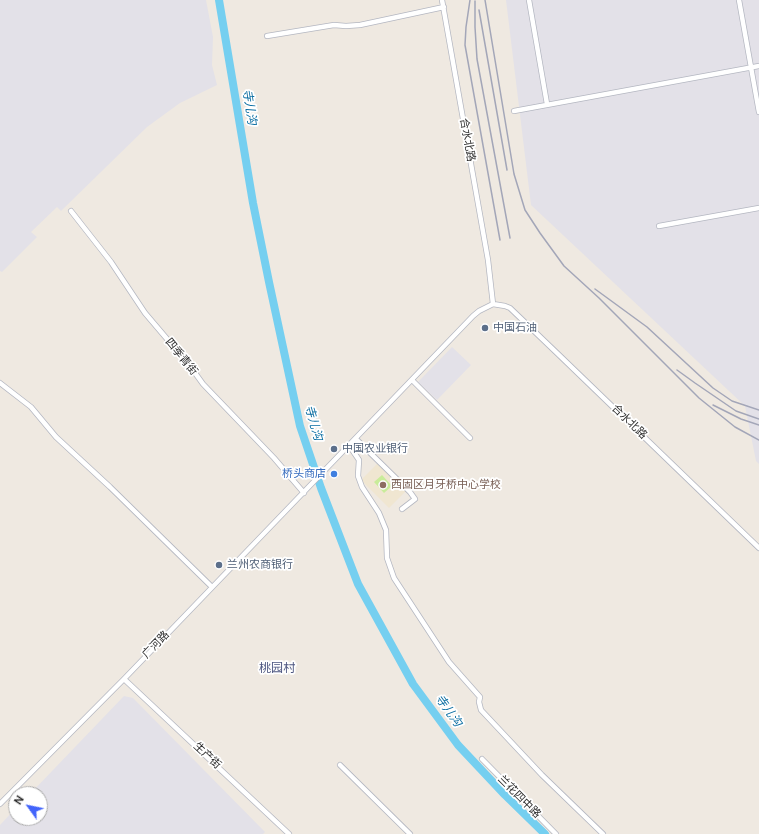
<!DOCTYPE html>
<html>
<head>
<meta charset="utf-8">
<style>
  body { margin:0 }
  #map { position:relative; width:759px; height:834px; overflow:hidden; background:#efe9e1; font-family:"DM Sans",sans-serif }
  canvas { display:block }
  .north { position:absolute; left:8px; top:786px; width:40px; height:40px; box-sizing:border-box; background:#fff; border:1px solid #ababab; border-radius:50%; rotate:303deg; font-size:11px; font-weight:700; line-height:16px; text-align:center; color:#2e2e2e }
  .north::after { content:''; display:block; margin:auto; width:14px; height:18px; background:#4264fb; clip-path:polygon(50% 0,100% 100%,50% 72%,0 100%) }
</style>
</head>
<body>
<div id="map">
<canvas width="759" height="834"></canvas>
<div class="north">N</div>
</div>
<script>
const context = document.querySelector('canvas').getContext('2d');
context.lineJoin = 'round';
function fillPath(path, color) {
  context.fillStyle = color;
  context.fill(path, 'evenodd');
}
function poly(rows) {
  const path = new Path2D();
  for (const r of rows) {
    path.moveTo(r[0], r[1]);
    for (let i = 2; i < r.length; i += 2) path.lineTo(r[i], r[i + 1]);
  }
  return path;
}
function stroke(path, color, width, dash) {
  context.strokeStyle = color;
  context.lineWidth = width;
  context.lineCap = dash ? 'butt' : 'round';
  context.setLineDash(dash || []);
  context.stroke(path);
}
function label(font, color, halo, rows, align = 'center') {
  context.font = font + ' "DM Sans","Noto Sans SC",sans-serif';
  context.lineWidth = 3.5;
  context.setLineDash([]);
  context.textBaseline = 'middle';
  context.strokeStyle = halo;
  context.fillStyle = color;
  for (const [text, x, y, turn = 0] of rows) {
    context.save();
    context.translate(x, y);
    context.rotate((+turn || 0) * Math.PI / 180);
    context.textAlign = isNaN(turn) ? turn : align;
    if (halo) context.strokeText(text, 0, 0);
    context.fillText(text, 0, 0);
    context.restore();
  }
}
const industrial = poly([
  [0,0,206,0,213,37,212,65,217,85,180,103,147,127,61,211,57,207,31,232,37,237,2,272,0,271],
  [506,0,759,0,759,464,756,461,745,406,531,205],
  [452,347,471,365,437,400,418,382],
  [124,696,133,698,265,832,263,834,0,834,0,825,16,808,16,818,40,818,40,794,30,794]
]);
const education = poly([
  [378,463,406,491,389,508,361,480]
]);
const pitch = poly([
  [382,475,392,486,384,493,374,482]
]);
const river = poly([
  [219,0,253,203,269,282,300,426,321,488,358,584,413,684,458,745,505,795,545,834]
]);
const minor = poly([
  [442,0,488,260,493,304],
  [529,0,547,104],
  [739,0,759,112],
  [267,36,334,25,346,26,360,25,444,7],
  [514,111,759,66],
  [71,211,111,262,145,313,190,366,203,384,274,458,304,493],
  [659,226,759,208],
  [412,380,470,438],
  [0,383,31,407,56,437,110,487,212,587],
  [356,439,410,492,415,499,402,509],
  [349,445,359,460,358,476,362,487,379,513,386,530,387,558,394,578,449,662,480,697,479,702,481,710,542,775,603,834],
  [124,679,289,834],
  [482,759,556,834],
  [340,765,410,834],
  [0,804,124,679,473,316,479,311,493,304,505,306,510,308,558,354,759,548]
]);
const rail = poly([
  [470,0,466,27,465,45,500,240],
  [485,0,514,174,525,210,540,233,564,266,599,298,699,398,735,427,759,440],
  [475,1,475,27,477,59,510,238],
  [479,10,507,170],
  [595,289,647,327,713,388,732,401,759,410],
  [677,370,695,383,736,411,759,419],
  [713,405,741,419,759,425]
]);
const markers = [
  [485,328,4,"#5c6f8a"],
  [334,449,4,"#5c6f8a"],
  [334,474,4,"#3f7fe0"],
  [383,485,4,"#8d6e63"],
  [219,565,4,"#5c6f8a"]
];
const streetNames = [
  ["合水北路",467,140,80],
  ["四季青街",181,357,51],
  ["合水北路",629,422,44],
  ["广河路",156,645,-46],
  ["生产街",207,756,43],
  ["兰花四中路",519,797,45]
];
const serviceNames = [
  ["中国石油",493,328],
  ["中国农业银行",342,449],
  ["兰州农商银行",227,565]
];
const shopNames = [
  ["桥头商店",326,474]
];
const educationNames = [
  ["西固区月牙桥中心学校",391,485]
];
const waterNames = [
  ["寺儿沟",249,107,81],
  ["寺儿沟",313,423,74],
  ["寺儿沟",448,711,54]
];
const neighbourhoodNames = [
  ["桃园村",277,669]
];
fillPath(industrial, '#e3e1e8');
fillPath(education, '#f0e6d1');
fillPath(pitch, '#c9ec9a');
stroke(river, '#75cff0', 8);
stroke(minor, '#b4b7c1', 6);
stroke(minor, '#fff', 4.5);
stroke(rail, '#a3a6b8', 1.5);
for (const [x, y, r, color] of markers) {
  const dot = new Path2D();
  dot.arc(x, y, r, 0, 2 * Math.PI);
  context.fillStyle = color;
  context.fill(dot);
  stroke(dot, '#fff', 1.5);
}
label('11px', '#2e2e2e', '#fff', streetNames);
label('11px', '#4e5e75', '#fff', serviceNames, 'left');
label('11px', '#366cbe', '#fff', shopNames, 'right');
label('11px', '#785e54', '#fff', educationNames, 'left');
label('italic 12px', '#0d6fa3', '#fff', waterNames);
label('12px', '#4d5680', '#fff', neighbourhoodNames);
</script>
</body>
</html>
